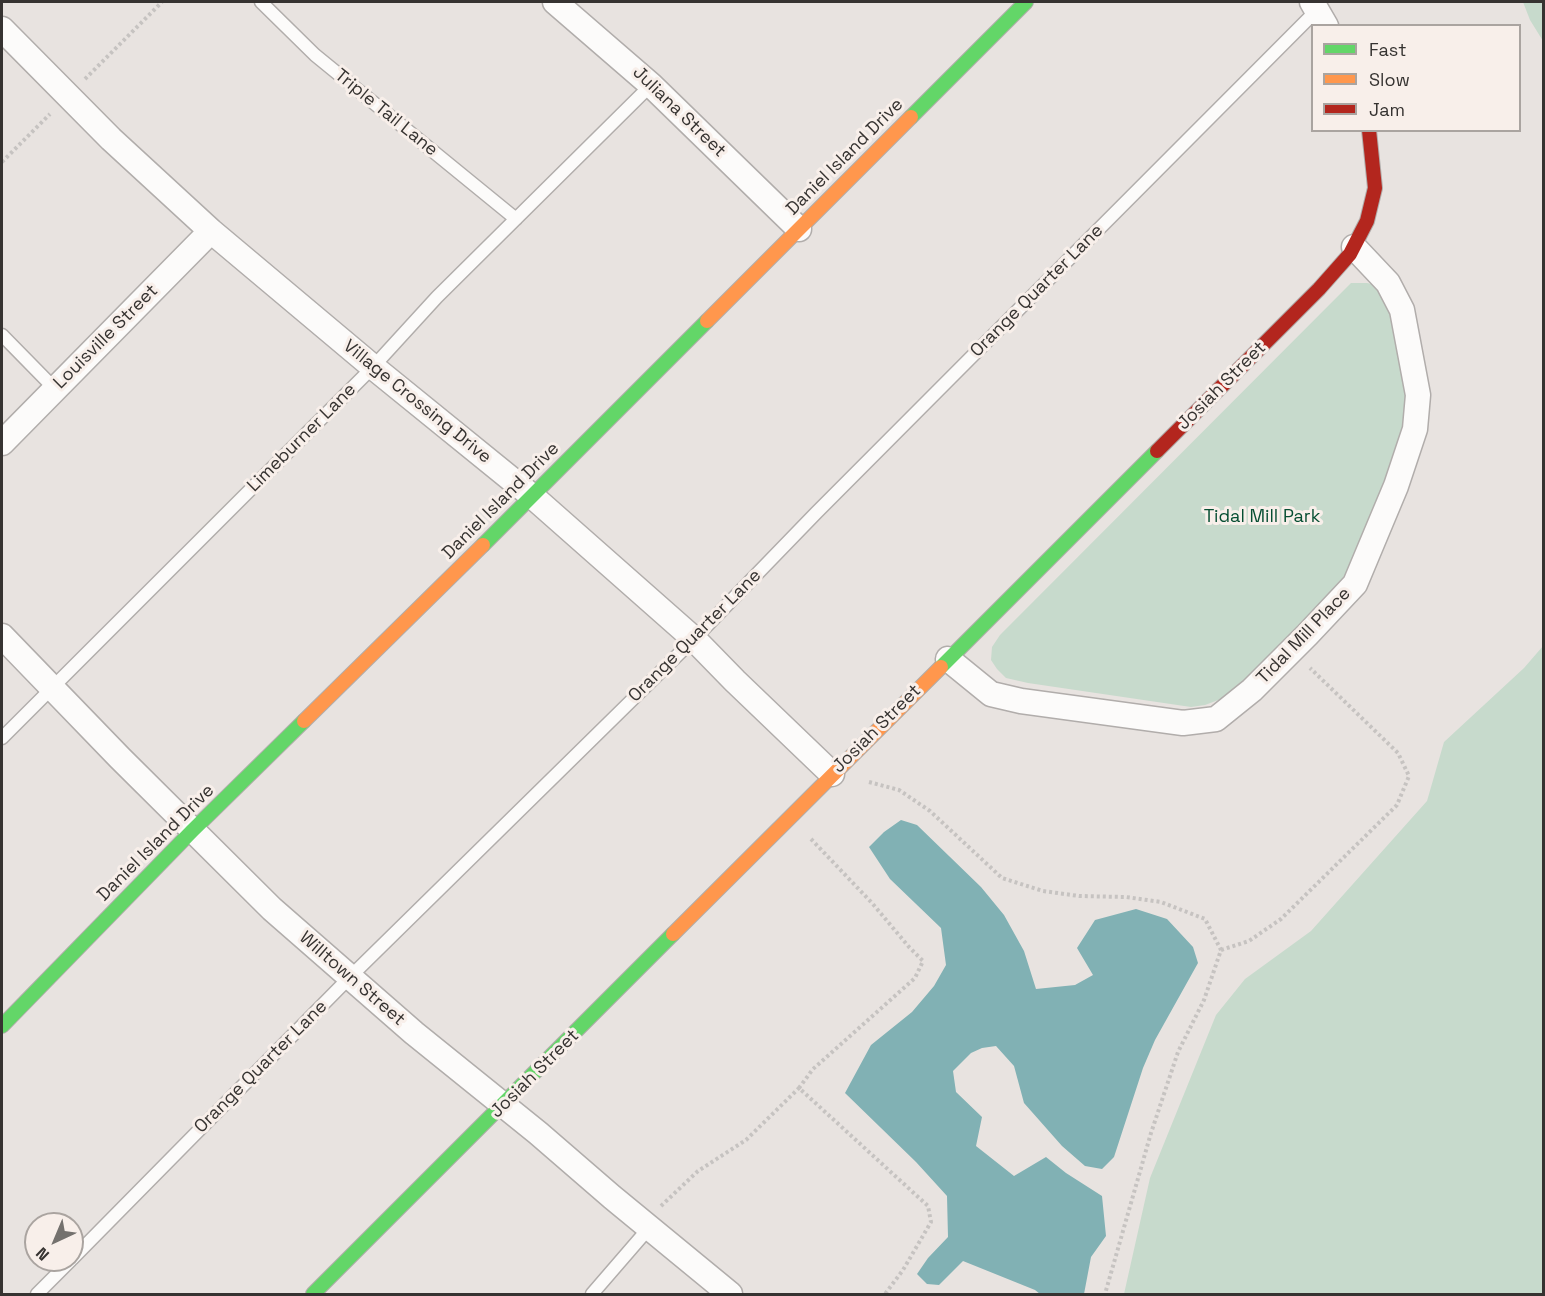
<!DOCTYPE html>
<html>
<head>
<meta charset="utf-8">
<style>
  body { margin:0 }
  #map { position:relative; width:1545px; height:1296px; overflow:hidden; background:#e8e3e0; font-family:"Space Grotesk",sans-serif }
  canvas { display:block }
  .frame { position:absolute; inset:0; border:3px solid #363331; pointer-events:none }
  .legend { position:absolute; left:1311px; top:24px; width:210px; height:108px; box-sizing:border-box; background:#f8efea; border:2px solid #aaa4a0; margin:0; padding:8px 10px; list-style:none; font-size:18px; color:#363331 }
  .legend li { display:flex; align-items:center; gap:12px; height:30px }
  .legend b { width:30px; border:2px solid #aaa4a0 }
  .north { position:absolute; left:24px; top:1212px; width:60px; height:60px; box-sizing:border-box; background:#f8efea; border:2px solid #aaa4a0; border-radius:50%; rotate:224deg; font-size:16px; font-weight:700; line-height:24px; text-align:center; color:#363331 }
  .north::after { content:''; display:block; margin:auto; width:21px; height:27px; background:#74716e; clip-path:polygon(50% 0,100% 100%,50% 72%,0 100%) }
</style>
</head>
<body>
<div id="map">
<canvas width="1545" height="1296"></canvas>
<div class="frame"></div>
<ul class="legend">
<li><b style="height:8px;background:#63d668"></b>Fast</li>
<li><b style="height:8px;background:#ff974d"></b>Slow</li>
<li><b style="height:8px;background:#b3261e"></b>Jam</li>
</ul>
<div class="north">N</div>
</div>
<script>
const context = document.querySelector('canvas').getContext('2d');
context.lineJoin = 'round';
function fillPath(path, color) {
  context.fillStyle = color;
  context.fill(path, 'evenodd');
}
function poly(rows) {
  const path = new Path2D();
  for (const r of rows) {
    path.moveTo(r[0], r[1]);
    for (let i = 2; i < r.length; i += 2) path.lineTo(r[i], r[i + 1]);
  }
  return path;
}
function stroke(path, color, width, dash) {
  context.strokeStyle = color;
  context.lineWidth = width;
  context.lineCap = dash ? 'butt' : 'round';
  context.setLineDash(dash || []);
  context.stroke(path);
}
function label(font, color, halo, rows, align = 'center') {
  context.font = font + ' "Space Grotesk",sans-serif';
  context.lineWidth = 6;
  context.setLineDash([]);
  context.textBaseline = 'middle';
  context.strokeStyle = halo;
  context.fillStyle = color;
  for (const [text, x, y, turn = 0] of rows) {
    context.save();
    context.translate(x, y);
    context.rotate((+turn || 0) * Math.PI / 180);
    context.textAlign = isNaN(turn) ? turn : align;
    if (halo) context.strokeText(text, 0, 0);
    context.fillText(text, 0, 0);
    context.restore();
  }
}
const green = poly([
  [1523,2,1543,2,1543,41,1530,20],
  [1351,283,1367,283,1376,285,1390,302,1407,394,1408,411,1402,433,1350,572,1236,689,1221,699,1205,705,1191,707,1028,683,1006,678,997,669,991,660,992,647,1000,635],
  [1543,646,1543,1294,1124,1294,1150,1178,1216,1015,1245,979,1311,931,1427,801,1444,742,1524,668]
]);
const water = poly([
  [901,820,917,825,981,887,1004,915,1024,951,1036,989,1075,985,1093,975,1077,948,1095,920,1136,909,1167,919,1193,947,1198,963,1155,1040,1143,1068,1114,1157,1102,1169,1085,1166,1062,1146,1024,1103,1014,1066,996,1046,982,1048,971,1053,953,1071,956,1092,982,1117,976,1146,1014,1176,1046,1157,1066,1173,1102,1196,1106,1236,1091,1257,1084,1294,1040,1294,1035,1290,963,1261,939,1285,927,1284,917,1274,928,1258,948,1237,947,1196,916,1162,845,1093,871,1045,912,1012,934,986,946,965,941,928,890,879,869,847,884,832]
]);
const path = poly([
  [85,79,162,2],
  [2,162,50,114],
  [869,782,899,790,930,811,1002,878,1043,891,1079,896,1126,897,1161,902,1205,919,1221,950,1204,1000,1178,1052,1151,1133,1105,1294],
  [811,839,872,903,909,947,923,961,915,978,813,1069,799,1088,928,1206,931,1222,903,1270,885,1294],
  [1221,950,1249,941,1281,919,1397,805,1409,776,1398,753,1310,668],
  [661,1206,698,1171,746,1140,799,1088]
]);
const lane = poly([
  [261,2,315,55,516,219],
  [2,335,55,389],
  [2,738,373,367,437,297,651,85],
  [72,1259,350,977,694,639,816,513,1317,10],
  [37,1294,71,1260],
  [592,1294,649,1228]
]);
const street = poly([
  [555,2,651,85,799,229],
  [1312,2,1326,26],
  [2,29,111,139,211,231,373,367,532,496,694,639,735,681,832,774],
  [2,443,211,231],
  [2,636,120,758,272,909,414,1033,538,1133,612,1197,730,1294],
  [948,659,991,694,1021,701,1183,723,1216,719,1252,690,1307,635,1355,584,1396,486,1415,429,1418,395,1402,310,1388,283,1354,247]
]);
const fast = poly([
  [911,117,1026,2],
  [483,545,707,321],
  [941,667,1157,451],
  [2,1026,192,831,304,721],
  [313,1294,673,934]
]);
const slow = poly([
  [707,321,911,117],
  [304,721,483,545],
  [673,934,941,667]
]);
const jam = poly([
  [1157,451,1319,289,1350,254,1367,221,1375,188,1369,130]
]);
const streetNames = [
  ["Juliana Street",679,112,44],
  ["Triple Tail Lane",386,113,39],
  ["Daniel Island Drive",845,157,-45],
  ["Orange Quarter Lane",1037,291,-45],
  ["Louisville Street",106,337,-45],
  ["Josiah Street",1222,386,-45],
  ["Village Crossing Drive",417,402,39],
  ["Limeburner Lane",302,438,-45],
  ["Daniel Island Drive",501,501,-45],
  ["Orange Quarter Lane",695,636,-45],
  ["Tidal Mill Place",1304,636,-46],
  ["Josiah Street",877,729,-45],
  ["Daniel Island Drive",156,843,-45],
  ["Willtown Street",352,979,41],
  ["Orange Quarter Lane",261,1067,-45],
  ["Josiah Street",535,1074,-45]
];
const parkNames = [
  ["Tidal Mill Park",1262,517]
];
fillPath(green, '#c7dacc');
fillPath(water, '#81b1b4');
stroke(lane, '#b1adab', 15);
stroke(street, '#b1adab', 27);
stroke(fast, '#b1adab', 16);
stroke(slow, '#b1adab', 16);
stroke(jam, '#b1adab', 16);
stroke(path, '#c6c3c1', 4, [3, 3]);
stroke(lane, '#fcfbfa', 12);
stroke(street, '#fcfbfa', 24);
stroke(fast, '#63d668', 14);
stroke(slow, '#ff974d', 14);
stroke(jam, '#b3261e', 14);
label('18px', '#363331', '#f8efea', streetNames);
label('18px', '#064e32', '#f8efea', parkNames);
</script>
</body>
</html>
